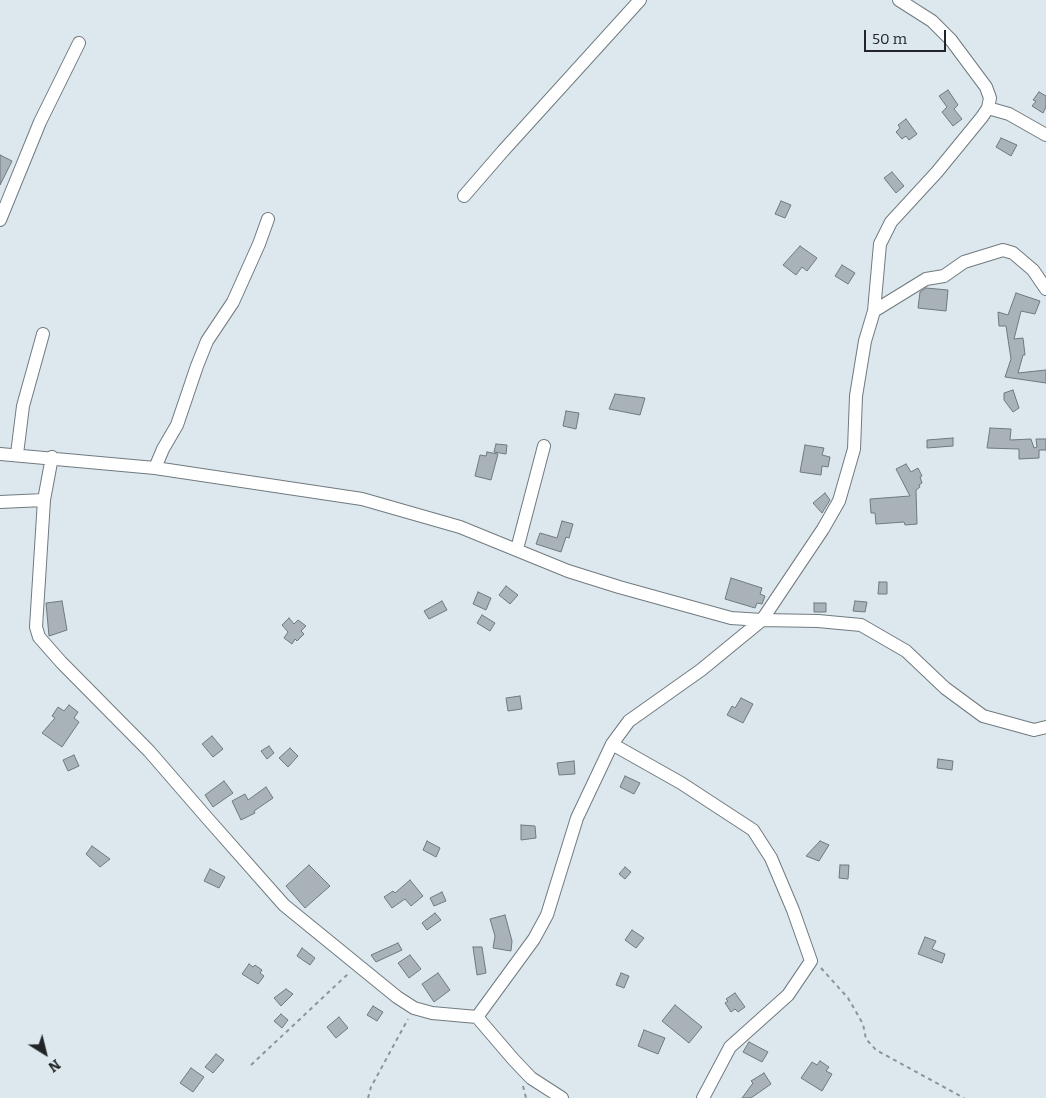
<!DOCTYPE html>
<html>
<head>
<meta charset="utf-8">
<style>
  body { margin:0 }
  #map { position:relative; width:1046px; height:1098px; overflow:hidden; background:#dde8ee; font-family:Bitter,serif }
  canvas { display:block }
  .north { position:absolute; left:20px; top:1028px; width:50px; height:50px; -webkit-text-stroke:4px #dde8ee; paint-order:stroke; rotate:144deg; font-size:14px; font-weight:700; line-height:20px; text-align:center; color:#212527 }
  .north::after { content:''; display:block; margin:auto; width:18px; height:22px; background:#212527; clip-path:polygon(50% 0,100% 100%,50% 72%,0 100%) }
  .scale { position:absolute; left:864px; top:30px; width:82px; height:22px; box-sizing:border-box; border:2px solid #212527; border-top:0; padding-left:6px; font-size:15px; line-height:18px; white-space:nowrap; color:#212527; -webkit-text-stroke:4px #dde8ee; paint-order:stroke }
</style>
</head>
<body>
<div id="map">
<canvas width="1046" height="1098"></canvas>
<div class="north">N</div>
<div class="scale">50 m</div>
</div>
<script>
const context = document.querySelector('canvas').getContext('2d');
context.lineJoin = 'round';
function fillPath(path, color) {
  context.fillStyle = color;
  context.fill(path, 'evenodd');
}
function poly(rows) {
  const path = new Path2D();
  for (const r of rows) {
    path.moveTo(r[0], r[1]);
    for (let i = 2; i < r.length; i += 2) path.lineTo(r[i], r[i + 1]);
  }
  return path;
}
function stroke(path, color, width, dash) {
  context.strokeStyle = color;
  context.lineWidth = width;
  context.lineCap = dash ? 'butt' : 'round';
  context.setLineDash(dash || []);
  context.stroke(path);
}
const building = poly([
  [948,90,958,105,954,109,962,119,953,126,942,112,947,107,939,96,948,90],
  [1039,92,1046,96,1046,107,1043,113,1032,106,1036,101,1033,100,1039,92],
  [906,119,917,134,909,140,906,136,902,139,896,132,900,128,898,125,906,119],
  [1001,138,1017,145,1011,156,996,147,1001,138],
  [0,155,12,161,0,185,0,155],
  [892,172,904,186,896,193,884,178,892,172],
  [781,201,791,205,785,218,775,214,781,201],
  [800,246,817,258,807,271,802,267,796,275,783,265,800,246],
  [842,265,855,273,848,284,835,276,842,265],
  [926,288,948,290,946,311,918,308,920,292,926,288],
  [1016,293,1040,301,1035,314,1021,311,1014,339,1023,338,1025,355,1023,355,1018,373,1046,370,1046,383,1005,377,1011,359,1006,326,999,326,998,312,1008,315,1016,293],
  [1013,390,1019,408,1013,412,1004,400,1004,393,1013,390],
  [615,394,645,398,640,415,609,409,615,394],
  [566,411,579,413,576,429,563,426,566,411],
  [990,428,1011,429,1010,440,1031,439,1034,448,1037,447,1036,439,1046,439,1046,450,1039,450,1039,458,1019,459,1019,449,987,448,990,428],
  [953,438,953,446,927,448,927,440,953,438],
  [496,444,507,445,506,454,494,452,496,444],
  [805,445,824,448,822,455,830,457,828,467,822,466,821,475,800,472,805,445],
  [487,452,498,454,491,480,475,476,480,455,486,456,487,452],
  [906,464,911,472,918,468,922,476,920,477,922,483,919,485,920,487,916,490,917,524,905,525,904,522,876,524,875,513,871,513,870,499,910,496,896,469,906,464],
  [825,493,830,500,822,513,813,503,825,493],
  [562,521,573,524,569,538,566,537,561,552,536,544,540,533,557,538,562,521],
  [731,578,762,588,760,594,765,596,762,604,757,603,755,608,725,599,731,578],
  [879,582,887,582,887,594,878,594,879,582],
  [506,586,518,595,510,604,499,595,506,586],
  [478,592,491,598,486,610,473,604,478,592],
  [62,601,67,630,49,636,46,603,62,601],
  [442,601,447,610,429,619,424,611,442,601],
  [855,601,867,602,865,612,853,611,855,601],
  [814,603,826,603,826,612,814,612,814,603],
  [482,615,495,623,490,631,477,623,482,615],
  [289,618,294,624,298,620,306,626,301,631,304,634,297,641,295,639,292,644,284,638,288,632,282,625,289,618],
  [520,696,522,709,508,711,506,698,520,696],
  [741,698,753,704,743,723,727,715,732,706,735,708,741,698],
  [69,705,78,712,74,718,79,722,62,747,42,733,55,718,52,716,58,707,64,711,69,705],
  [212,736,223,749,213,757,202,744,212,736],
  [269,746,274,753,267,759,261,751,269,746],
  [290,748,298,756,288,767,279,758,290,748],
  [74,755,79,766,68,771,63,760,74,755],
  [938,759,953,761,952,770,937,768,938,759],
  [574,761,575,774,559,775,557,763,574,761],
  [625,776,640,783,634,794,620,787,625,776],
  [224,781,233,793,213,807,205,795,224,781],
  [266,787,273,798,254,811,255,813,241,820,232,801,245,794,248,800,266,787],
  [521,825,535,826,536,838,521,840,521,825],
  [427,841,440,848,436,857,423,850,427,841],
  [820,841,829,845,819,861,806,856,820,841],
  [92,846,110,859,100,867,86,854,92,846],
  [309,865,330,886,305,908,286,886,309,865],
  [840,865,849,865,848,879,839,878,840,865],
  [625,867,631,872,625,879,619,874,625,867],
  [210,869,225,877,219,888,204,881,210,869],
  [410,880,423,896,411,906,405,899,392,908,384,897,393,891,395,893,410,880],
  [442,892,446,901,434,906,430,898,442,892],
  [435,913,441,920,427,930,422,923,435,913],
  [505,915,512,941,511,951,493,948,495,936,490,919,505,915],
  [632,930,644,938,636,948,625,940,632,930],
  [925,937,936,941,932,949,945,954,942,963,918,954,925,937],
  [398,943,402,950,376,962,371,955,398,943],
  [473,947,482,947,486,973,477,975,473,947],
  [302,948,315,958,310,965,297,956,302,948],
  [410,955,421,969,409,978,398,963,410,955],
  [249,964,253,967,255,965,262,970,260,973,264,976,258,984,242,974,249,964],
  [438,973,450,990,434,1002,422,984,438,973],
  [621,973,629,976,624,988,616,985,621,973],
  [286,989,293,994,281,1006,274,998,286,989],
  [735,993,745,1007,738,1012,735,1009,731,1012,725,1003,728,1001,726,999,735,993],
  [675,1005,702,1027,689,1043,662,1021,675,1005],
  [373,1006,383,1012,377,1021,367,1015,373,1006],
  [281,1014,288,1020,282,1028,274,1021,281,1014],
  [339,1017,348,1028,336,1038,327,1027,339,1017],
  [644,1030,665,1038,658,1054,638,1046,644,1030],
  [749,1042,768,1052,762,1062,743,1052,749,1042],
  [216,1054,224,1060,213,1073,205,1067,216,1054],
  [820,1061,829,1067,826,1071,832,1074,822,1091,801,1078,812,1062,817,1065,820,1061],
  [191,1068,204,1077,193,1092,180,1083,191,1068],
  [764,1073,771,1084,751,1098,742,1098,753,1083,751,1081,764,1073]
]);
const path = poly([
  [821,968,848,998,863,1024,866,1039,876,1050,964,1098],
  [251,1065,349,973],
  [523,1086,526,1098],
  [368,1098,371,1087,408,1019]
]);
const minor = poly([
  [988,108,1009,114,1046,135],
  [464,196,503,151,640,0],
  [0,220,40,122,79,43],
  [874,311,926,279,944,276,964,262,1003,250,1013,253,1033,270,1046,289],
  [0,454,155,468,362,499,460,527,568,571,619,587,731,618,762,620,818,621,861,625,906,651,945,688,983,716,1034,730,1046,727],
  [17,454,23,406,43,334],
  [52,457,44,500,36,627,39,637,61,662,149,751,208,819,284,905,397,997,414,1008,432,1013,477,1017],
  [155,468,163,449,177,425,197,366,207,341,233,302,259,244,268,219],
  [0,502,44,500],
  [517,549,544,446],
  [612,744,681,783,753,830,771,858,793,910,811,961,788,995,730,1047,703,1098],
  [562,1098,531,1078,513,1059,477,1017,534,939,547,915,577,818,612,744,629,721,701,670,762,620,823,529,839,501,854,449,856,396,865,341,874,311,880,244,891,222,937,172,982,117,988,108,990,98,986,87,951,40,932,21,899,0]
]);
fillPath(building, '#a8b2b8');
stroke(building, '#6f797e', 1);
stroke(minor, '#707a7f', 14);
stroke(path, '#8c9499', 2, [4, 4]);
stroke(minor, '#fff', 12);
</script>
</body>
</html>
